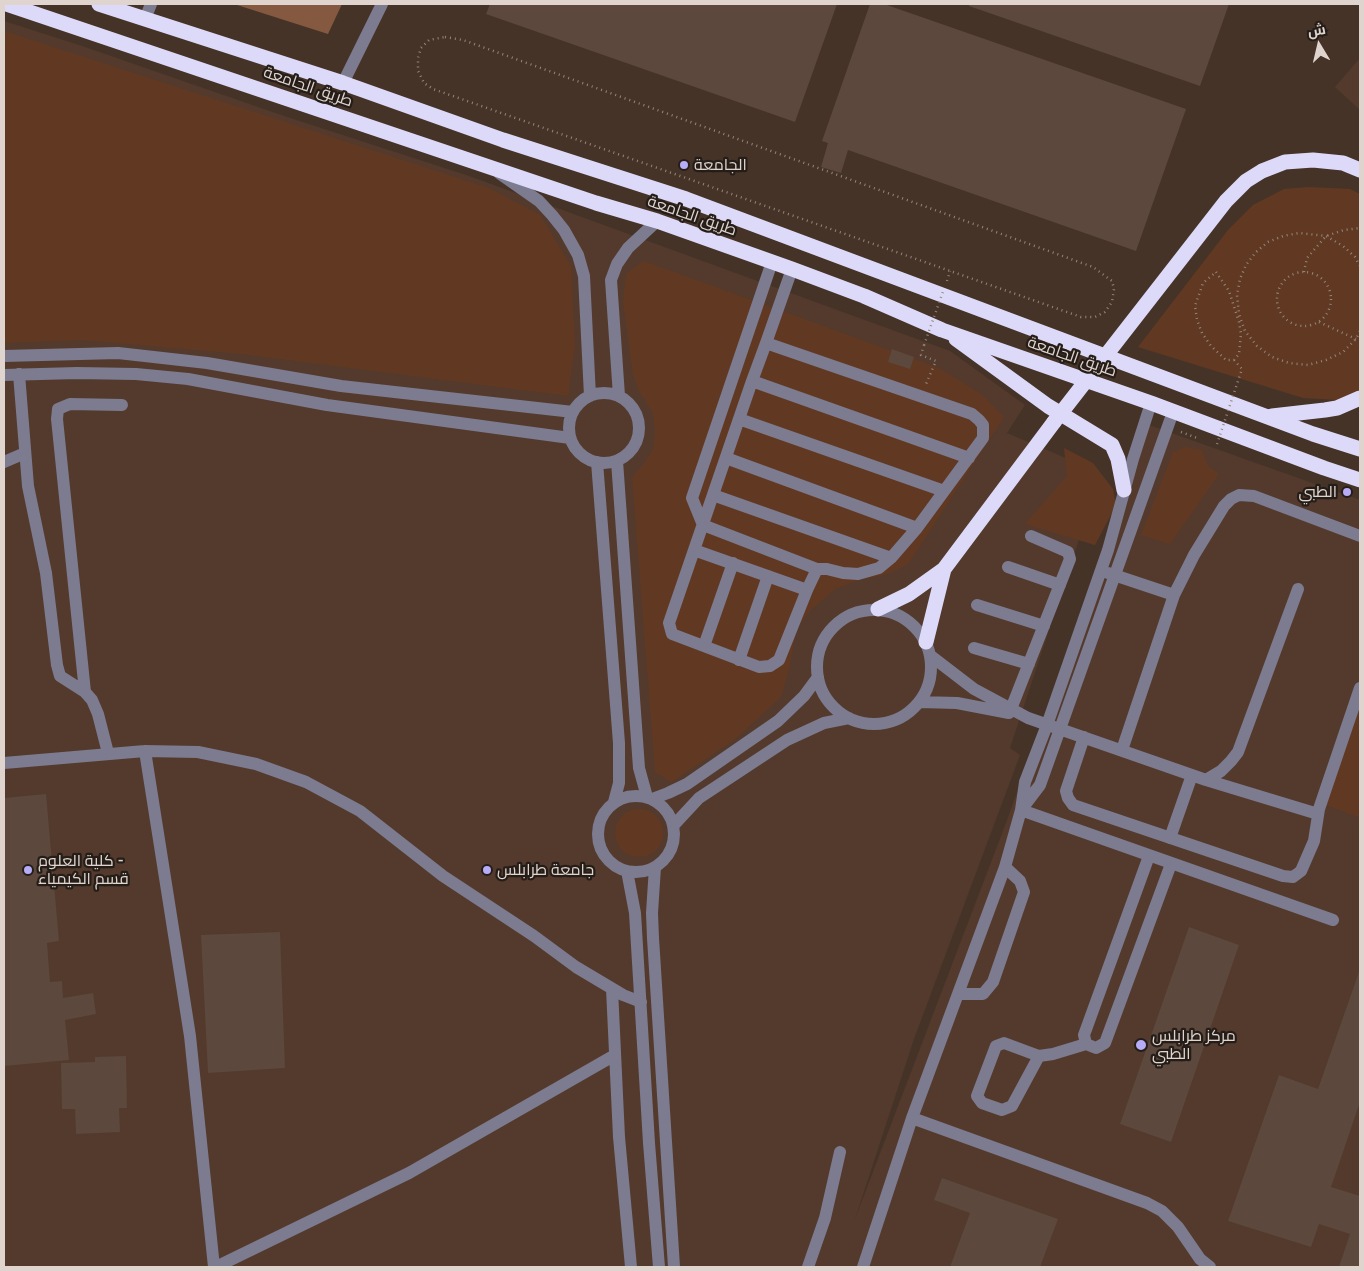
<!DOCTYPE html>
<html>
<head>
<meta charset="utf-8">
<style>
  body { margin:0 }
  #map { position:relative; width:1364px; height:1271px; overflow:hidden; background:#463328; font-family:"IBM Plex Sans",Cairo,sans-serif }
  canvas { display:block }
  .frame { position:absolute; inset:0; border:5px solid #e0d4ce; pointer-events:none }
  .north { position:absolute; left:1294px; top:20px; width:50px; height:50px; -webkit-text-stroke:4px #251d18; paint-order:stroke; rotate:351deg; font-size:14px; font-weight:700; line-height:20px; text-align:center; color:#e0d4ce }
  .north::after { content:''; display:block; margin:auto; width:18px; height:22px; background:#e0d4ce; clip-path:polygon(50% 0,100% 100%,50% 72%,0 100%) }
</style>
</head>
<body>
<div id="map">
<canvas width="1364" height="1271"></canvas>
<div class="frame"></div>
<div class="north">ش</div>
</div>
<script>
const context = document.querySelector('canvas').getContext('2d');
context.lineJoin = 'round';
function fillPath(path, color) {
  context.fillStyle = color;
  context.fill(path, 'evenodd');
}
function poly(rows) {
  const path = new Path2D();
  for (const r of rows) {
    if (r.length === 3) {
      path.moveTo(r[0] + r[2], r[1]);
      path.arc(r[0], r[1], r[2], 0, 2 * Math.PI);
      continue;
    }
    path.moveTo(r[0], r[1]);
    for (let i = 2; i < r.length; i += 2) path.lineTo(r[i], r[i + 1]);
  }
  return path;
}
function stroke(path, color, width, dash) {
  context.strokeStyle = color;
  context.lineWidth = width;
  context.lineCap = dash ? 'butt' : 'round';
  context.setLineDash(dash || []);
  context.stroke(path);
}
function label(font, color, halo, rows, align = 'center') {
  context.font = font + ' "IBM Plex Sans",Cairo,sans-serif';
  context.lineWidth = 4.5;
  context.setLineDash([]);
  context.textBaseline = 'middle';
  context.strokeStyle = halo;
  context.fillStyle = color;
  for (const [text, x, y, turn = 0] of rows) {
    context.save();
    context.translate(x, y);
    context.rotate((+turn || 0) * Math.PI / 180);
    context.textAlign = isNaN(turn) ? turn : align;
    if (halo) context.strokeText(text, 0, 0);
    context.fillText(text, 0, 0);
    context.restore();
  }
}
const built = poly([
  [4,21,82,46,284,116,469,176,950,351,1025,405,1007,433,1101,473,1010,748,1020,755,914,1039,855,1219,1006,823,1149,425,1360,500,1360,1267,4,1267],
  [1360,58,1360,110,1335,87]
]);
const green = poly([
  [4,31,489,188,540,215,571,266,575,345,568,396,241,354,83,340,4,343],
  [1309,187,1350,189,1360,194,1360,390,1338,400,1303,398,1138,347,1228,230,1253,205,1284,189],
  [644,261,939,368,981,394,1004,417,908,564,888,574,860,580,835,589,812,609,797,627,789,669,781,697,734,740,671,782,655,772,632,477,645,462,653,449,655,432,653,413,639,391,633,375,623,301,626,274],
  [1185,447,1202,450,1208,466,1219,474,1170,544,1141,535,1173,452],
  [1064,448,1093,463,1113,489,1116,505,1095,545,1025,524,1067,476],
  [1360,696,1360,818,1321,803],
  [639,833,24]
]);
const forest = poly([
  [234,4,342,4,328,34]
]);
const building = poly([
  [490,4,837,4,795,122,486,14],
  [870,4,884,4,1186,109,1136,251,848,150,841,173,821,167,828,143,822,141],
  [969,4,1229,4,1200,86,969,6],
  [892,349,914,357,910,369,888,362],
  [46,794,59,941,47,943,50,982,62,981,63,998,93,993,96,1014,65,1020,69,1060,4,1066,4,798],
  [1189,927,1239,945,1171,1142,1120,1124],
  [280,932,285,1068,208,1073,201,935],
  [1359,972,1360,972,1360,1102,1331,1187,1360,1196,1360,1267,1339,1267,1350,1234,1319,1224,1311,1247,1228,1221,1279,1075,1318,1089],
  [126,1056,127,1108,119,1108,120,1132,76,1134,75,1109,62,1109,61,1063,95,1062,95,1057],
  [942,1178,1058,1219,1040,1267,950,1267,970,1213,934,1200]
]);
const path = poly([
  [445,37,463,40,1093,267,1112,281,1114,289,1112,302,1105,312,1095,317,1081,317,433,89,424,83,418,71,418,58,421,48,429,40,445,37],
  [1360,266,1355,257,1343,246,1326,236,1299,233,1283,236,1268,242,1256,252,1246,265,1240,279,1237,295,1239,314,1245,331,1257,346,1272,357,1289,363,1308,365,1326,360,1343,352,1356,339,1360,331],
  [1304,299,27],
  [1216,272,1229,291,1239,322,1241,334,1239,354,1234,360,1226,360,1211,346,1202,333,1197,320,1195,306,1203,283,1216,272],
  [1304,272,1307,258,1326,236,1344,230,1360,228],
  [947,281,950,271],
  [1319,322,1356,339],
  [924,345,921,355,936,361,926,384],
  [1234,360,1242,369],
  [1181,432,1197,438]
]);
const minor = poly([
  [145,19,151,4],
  [343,83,382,4],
  [499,173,539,201,552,215,564,230,578,255,584,276,590,396],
  [772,262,692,498,703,525,817,569],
  [766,343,972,414,979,420,983,425,983,438,917,528,891,558,879,568,858,574,843,573,827,569,817,569,807,590,779,660,770,666,759,667,672,634,669,623,752,381,766,343,792,269],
  [4,356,118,353,207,363,341,386,573,412],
  [19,374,28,486,46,573,57,665,60,676,85,692,92,700,98,714,108,753],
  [4,375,77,373,136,374,188,379,327,405,570,438],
  [752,381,969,458],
  [604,428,35],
  [619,396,611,280,617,264,628,248,657,221],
  [739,419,944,491],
  [726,458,917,528],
  [617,461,639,768,647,797],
  [4,462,25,453],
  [597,462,619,743,619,783,614,802],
  [713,495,891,558],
  [694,550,807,590],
  [1008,567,1060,585],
  [1108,573,1174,595],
  [977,605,1044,626],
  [874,667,57],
  [704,646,733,563],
  [974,648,1029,664],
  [931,656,974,689,1028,718,1206,780,1318,814],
  [739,660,768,576],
  [85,692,57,419,58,409,70,404,122,405],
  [919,702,957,703,1009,713],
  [1011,709,1070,559,1068,552,1031,536],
  [1084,737,1066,791,1068,798,1073,805,1283,876,1293,877,1301,871,1314,841,1319,809,1360,688],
  [1122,750,1174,595,1194,555,1224,506,1231,499,1239,495,1254,496,1360,536],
  [145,751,190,1036,214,1267],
  [4,763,145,751,198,752,256,764,306,782,360,811,443,876,534,936,576,967,623,995,641,1002],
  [1206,780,1221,771,1231,761,1238,752,1298,589],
  [636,834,38],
  [652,799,668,793,687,784,778,721,804,696,818,677],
  [1021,810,1040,785,1173,412],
  [1021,810,1333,920],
  [673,826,699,798,787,740,824,723,849,718],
  [1170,838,1192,775],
  [1149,856,1084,1035,1086,1044,1096,1048,1105,1043,1171,864],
  [655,867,652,913,653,938,674,1267],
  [627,871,635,913,649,1143,659,1267],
  [612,989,619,1137,631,1267],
  [959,994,983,994,993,982,1024,892,1020,881,1005,867],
  [1039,1056,1012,1106,1002,1110,982,1103,977,1096,996,1046,1004,1043,1039,1056,1053,1054,1086,1044],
  [912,1118,1147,1203,1162,1211,1178,1227,1200,1259,1210,1267],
  [216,1267,409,1173,615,1055],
  [808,1267,825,1218,840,1152],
  [863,1267,912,1118,1005,867,1021,810,1025,782,1047,725,1108,550,1133,459,1151,403]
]);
const highway = poly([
  [6,4,596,203,657,221,792,269,864,296,942,330,1151,403,1324,468,1360,480],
  [99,4,343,83,503,140,686,199,1313,434,1360,449],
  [956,339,1048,406,1112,445,1118,459,1124,490],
  [1272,416,1325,410,1337,408,1360,398],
  [878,609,909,594,944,569,1054,422],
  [926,642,944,569]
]);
const pathBridge = poly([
  [924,345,944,289],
  [1217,444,1242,369]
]);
const highwayBridge = poly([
  [1054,422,1226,201,1246,181,1262,171,1285,162,1313,160,1343,163,1360,170]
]);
const markers = [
  [684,165,5,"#b6acf8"],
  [1347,492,5,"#b6acf8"],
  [28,870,5,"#b6acf8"],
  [487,870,5,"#b6acf8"],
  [1141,1045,6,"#b6acf8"]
];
const streetNames = [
  ["طريق الجامعة",308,87,19],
  ["طريق الجامعة",692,216,19],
  ["طريق الجامعة",1072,357,19]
];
const poiNames = [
  ["الجامعة",694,165],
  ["الطبي",1337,492,"right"],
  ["كلية العلوم -",38,861],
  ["قسم الكيمياء",38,879],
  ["جامعة طرابلس",497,870],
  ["مركز طرابلس",1152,1036],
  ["الطبي",1152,1054]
];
fillPath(built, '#533a2c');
fillPath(green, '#613922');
fillPath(forest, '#855940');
fillPath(building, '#5c483d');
stroke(path, '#95867d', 2.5, [1, 4]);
stroke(minor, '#7d7b90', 12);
stroke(highway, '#dddaf9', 15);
stroke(pathBridge, '#95867d', 2.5, [1, 4]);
stroke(highwayBridge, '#dddaf9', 15);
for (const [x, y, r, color] of markers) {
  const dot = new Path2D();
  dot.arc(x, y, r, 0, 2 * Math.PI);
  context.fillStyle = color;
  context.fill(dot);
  stroke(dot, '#251d18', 2);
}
label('16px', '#e0d4ce', '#251d18', streetNames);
label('16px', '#e0d4ce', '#251d18', poiNames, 'left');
</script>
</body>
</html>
